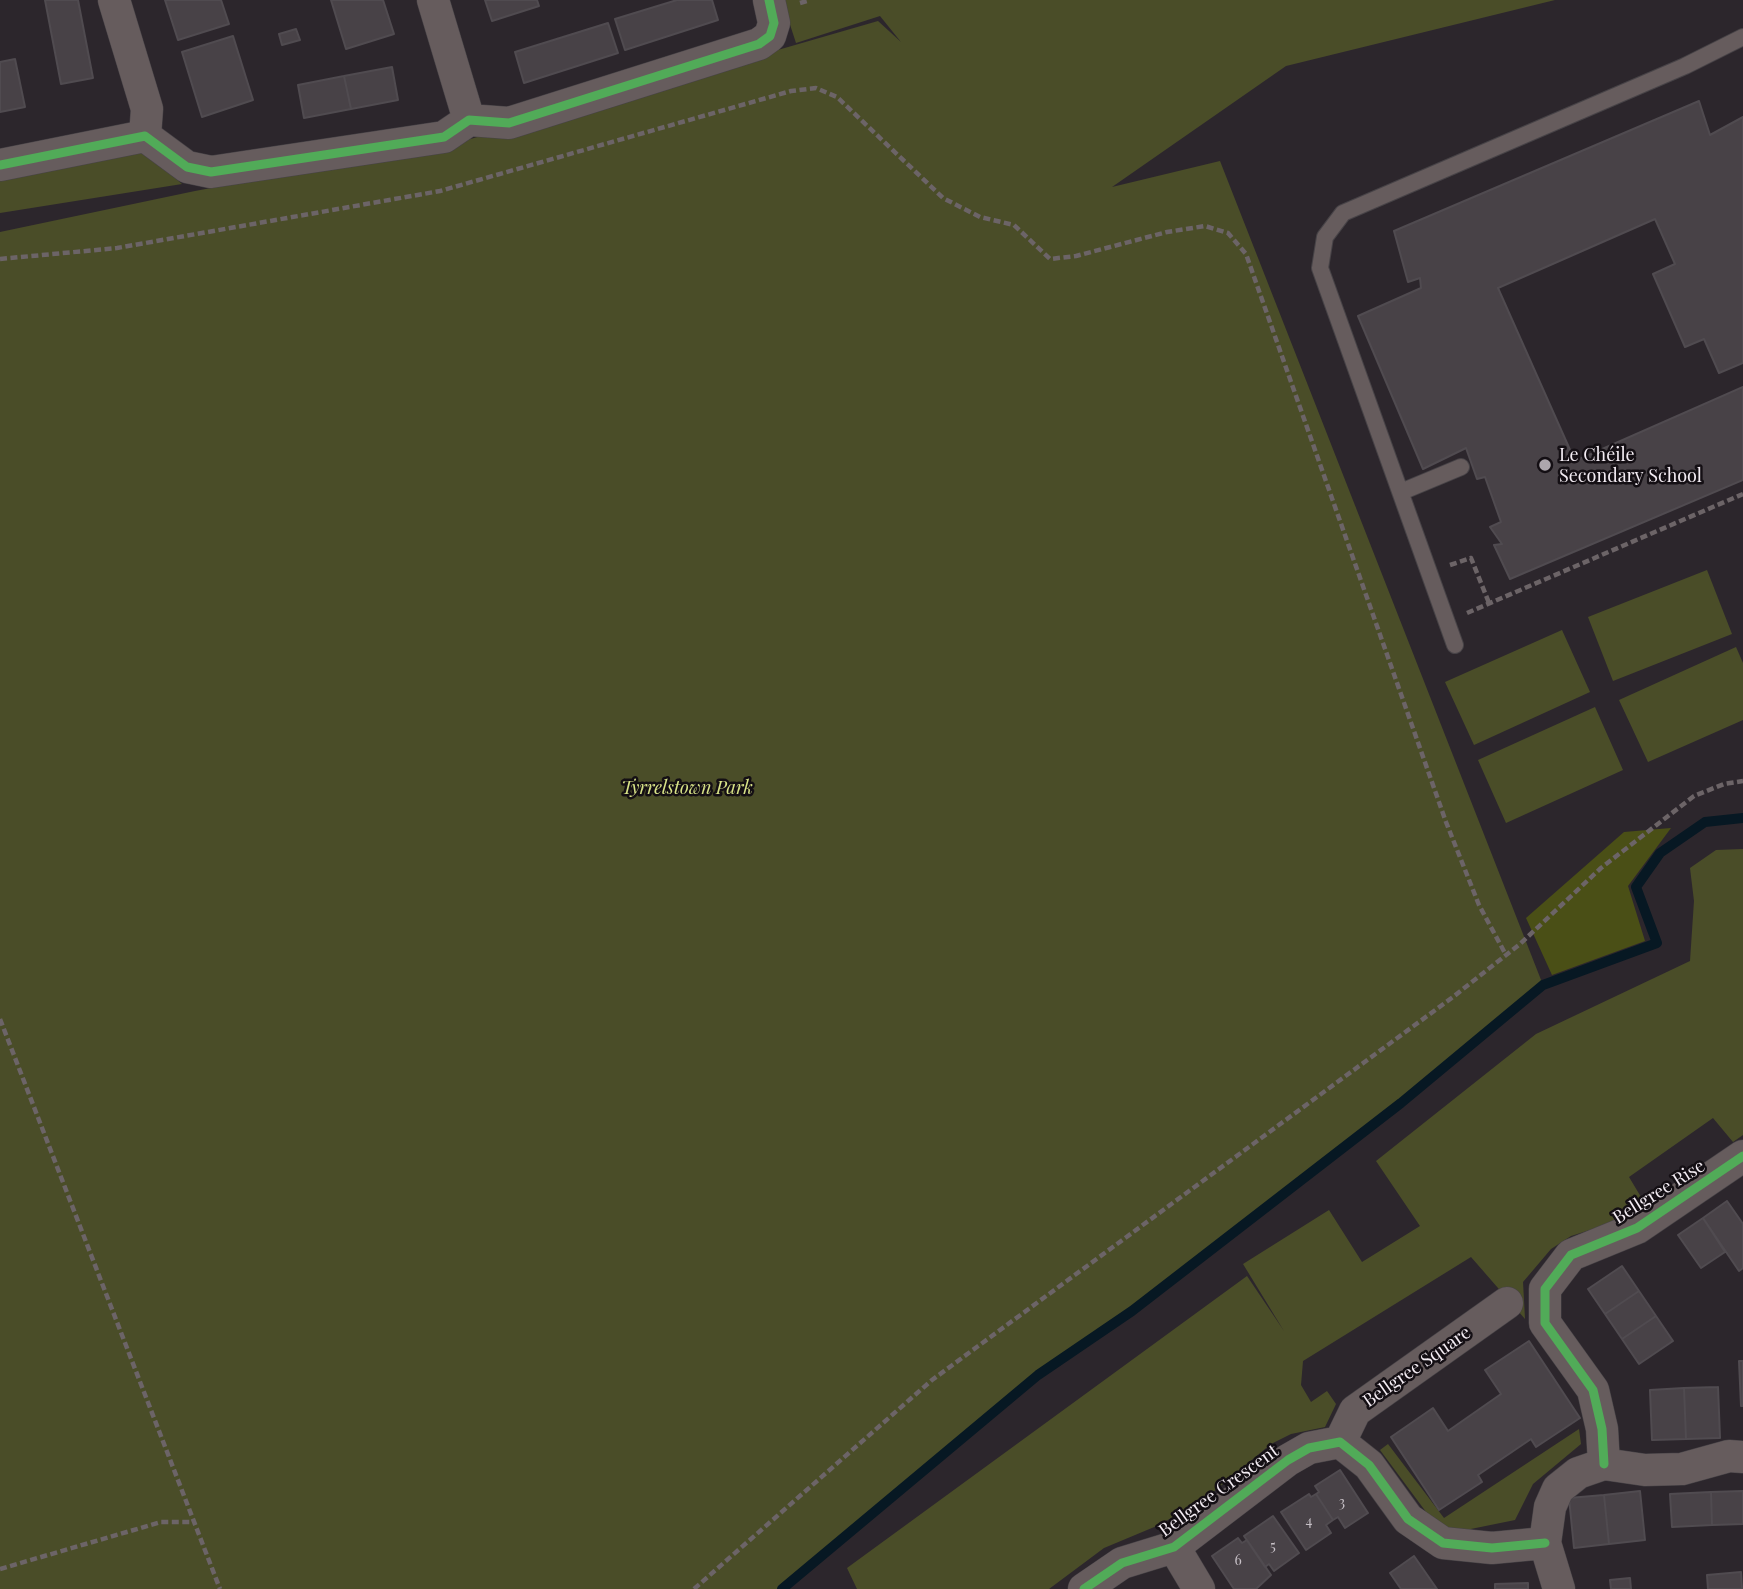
<!DOCTYPE html>
<html>
<head>
<meta charset="utf-8">
<style>
  body { margin:0 }
  canvas { display:block; background:#2c262c }
</style>
</head>
<body>
<canvas width="1743" height="1589"></canvas>
<script>
const context = document.querySelector('canvas').getContext('2d');
context.lineJoin = 'round';
function fillPath(path, color) {
  context.fillStyle = color;
  context.fill(path, 'evenodd');
}
function poly(rows) {
  const path = new Path2D();
  for (const r of rows) {
    path.moveTo(r[0], r[1]);
    for (let i = 2; i < r.length; i += 2) path.lineTo(r[i], r[i + 1]);
  }
  return path;
}
function stroke(path, color, width, dash) {
  context.strokeStyle = color;
  context.lineWidth = width;
  context.lineCap = dash ? 'butt' : 'round';
  context.setLineDash(dash || []);
  context.stroke(path);
}
function label(font, color, halo, rows, align = 'center') {
  context.font = font + ' "Playfair Display",serif';
  context.lineWidth = 5;
  context.setLineDash([]);
  context.textBaseline = 'middle';
  context.strokeStyle = halo;
  context.fillStyle = color;
  for (const [text, x, y, turn = 0] of rows) {
    context.save();
    context.translate(x, y);
    context.rotate((+turn || 0) * Math.PI / 180);
    context.textAlign = isNaN(turn) ? turn : align;
    if (halo) context.strokeText(text, 0, 0);
    context.fillText(text, 0, 0);
    context.restore();
  }
}
const green = poly([
  [782,0,1555,0,1286,66,1112,187,1220,161,1543,985,1401,1103,1132,1311,1038,1375,782,1589,0,1589,0,232,195,191,467,140,878,21,901,42,880,16,796,43],
  [142,149,182,184,0,213,0,172],
  [1707,570,1732,634,1613,681,1588,617],
  [1562,630,1590,692,1474,745,1445,682],
  [1736,647,1743,663,1743,720,1648,762,1619,700],
  [1595,707,1623,770,1506,823,1478,760],
  [1743,849,1743,1135,1733,1142,1713,1118,1629,1177,1644,1202,1622,1220,1571,1236,1551,1249,1523,1282,1525,1319,1471,1257,1303,1361,1301,1385,1311,1402,1327,1391,1336,1404,1325,1427,1291,1434,1271,1444,1206,1498,1159,1525,1104,1548,1049,1589,857,1589,847,1568,1247,1276,1284,1331,1243,1264,1329,1210,1362,1262,1420,1226,1376,1161,1536,1034,1690,961,1694,901,1690,868,1716,850],
  [1579,1429,1581,1444,1533,1484,1515,1520,1461,1531,1435,1524,1380,1450,1388,1444,1444,1518]
]);
const forest = poly([
  [1671,828,1628,886,1645,941,1552,975,1526,918,1624,832]
]);
const stream = poly([
  [782,1589,1038,1375,1132,1311,1401,1103,1543,985,1657,943,1636,887,1660,853,1705,822,1743,818]
]);
const building = poly([
  [45,0,78,0,93,78,61,84,45,0],
  [165,0,221,0,229,24,178,40,165,0],
  [331,0,383,0,394,34,346,49,331,0],
  [485,0,537,0,539,6,492,21,485,0],
  [677,0,712,0,718,20,625,50,615,19,677,0],
  [608,23,618,53,524,83,515,52,608,23],
  [296,29,300,40,282,45,279,34,296,29],
  [233,36,253,100,202,117,182,52,233,36],
  [15,59,25,107,0,112,0,62,15,59],
  [392,67,398,100,351,109,344,76,392,67],
  [344,76,351,109,304,118,298,85,344,76],
  [1699,101,1710,135,1743,117,1743,363,1719,373,1704,339,1685,347,1653,274,1675,264,1655,219,1498,288,1575,461,1743,387,1743,480,1510,579,1494,545,1502,544,1490,527,1501,522,1485,477,1477,479,1466,448,1423,469,1358,316,1421,288,1420,278,1408,282,1394,231,1699,101],
  [1727,1201,1743,1224,1743,1268,1739,1271,1703,1218,1727,1201],
  [1703,1218,1725,1252,1701,1268,1678,1235,1703,1218],
  [1622,1266,1639,1291,1605,1314,1588,1289,1622,1266],
  [1639,1291,1656,1316,1622,1339,1605,1314,1639,1291],
  [1656,1316,1673,1341,1639,1364,1622,1339,1656,1316],
  [1529,1341,1580,1418,1536,1447,1531,1439,1478,1475,1482,1482,1439,1510,1391,1437,1433,1408,1448,1431,1501,1394,1485,1370,1529,1341],
  [1739,1361,1743,1361,1743,1406,1741,1406,1739,1361],
  [1718,1387,1720,1438,1686,1439,1684,1388,1718,1387],
  [1684,1388,1686,1439,1652,1440,1650,1390,1684,1388],
  [1340,1470,1368,1513,1345,1528,1338,1517,1333,1520,1316,1494,1319,1492,1315,1486,1340,1470],
  [1640,1491,1645,1540,1609,1544,1604,1495,1640,1491],
  [1743,1491,1743,1524,1712,1525,1711,1492,1743,1491],
  [1711,1492,1712,1525,1672,1527,1670,1494,1711,1492],
  [1309,1494,1311,1497,1316,1494,1333,1520,1326,1525,1331,1533,1306,1550,1281,1512,1309,1494],
  [1604,1495,1609,1544,1574,1548,1569,1498,1604,1495],
  [1273,1516,1299,1553,1274,1571,1269,1564,1265,1567,1244,1536,1273,1516],
  [1238,1538,1242,1543,1247,1540,1271,1575,1256,1589,1234,1589,1212,1556,1238,1538],
  [1414,1556,1437,1589,1401,1589,1390,1573,1414,1556],
  [1741,1572,1742,1589,1708,1589,1707,1575,1741,1572],
  [1630,1578,1631,1589,1611,1589,1610,1580,1630,1578],
  [1528,1583,1528,1589,1495,1589,1495,1584,1528,1583]
]);
const path = poly([
  [800,3,810,0],
  [0,259,117,248,440,191,791,91,816,88,837,97,943,198,980,217,1014,225,1050,259,1076,256,1167,232,1205,226,1228,233,1246,254,1446,822,1479,905,1506,955],
  [1450,565,1471,558,1489,603],
  [1467,613,1743,494],
  [0,1019,220,1589],
  [0,1569,161,1522,194,1522],
  [694,1589,932,1380,1453,997,1520,944,1601,868,1694,796,1724,784,1743,781]
]);
const service = poly([
  [1401,492,1461,467],
  [1455,645,1320,268,1325,237,1343,213,1685,66,1743,37]
]);
const minor = poly([
  [114,0,147,109,145,136],
  [433,0,469,120],
  [0,165,145,136,187,167,211,172,444,137,469,120,509,123,759,44,770,36,774,23,769,0],
  [1340,1442,1355,1411,1507,1303],
  [1604,1464,1602,1429,1593,1390,1545,1323,1545,1289,1571,1255,1637,1228,1743,1156],
  [1174,1547,1199,1589],
  [1084,1589,1122,1563,1174,1547,1288,1460,1309,1448,1340,1442,1369,1465,1408,1519,1443,1543,1492,1548,1545,1543],
  [1559,1589,1545,1543,1550,1507,1558,1489,1578,1473,1604,1464,1645,1470,1682,1469,1729,1456,1743,1457]
]);
const cycleway = poly([
  [0,165,145,136,187,167,211,172,444,137,469,120,509,123,759,44,770,36,774,23,769,0],
  [1604,1464,1602,1429,1593,1390,1545,1323,1545,1289,1571,1255,1637,1228,1743,1156],
  [1084,1589,1122,1563,1174,1547,1288,1460,1309,1448,1340,1442,1369,1465,1408,1519,1443,1543,1492,1548,1545,1543]
]);
const markers = [
  [1545,465,7,"#ada7ad"]
];
const numberNames = [
  ["3",1342,1503],
  ["4",1309,1522],
  ["5",1273,1547],
  ["6",1238,1561]
];
const poiNames = [
  ["Le Chéile",1559,455],
  ["Secondary School",1559,476]
];
const parkNames = [
  ["Tyrrelstown Park",687,788]
];
const streetNames = [
  ["Bellgree Rise",1659,1192,-32],
  ["Bellgree Square",1417,1367,-35],
  ["Bellgree Crescent",1219,1491,-36]
];
fillPath(green, '#4a4d28');
fillPath(forest, '#4a4f16');
stroke(stream, '#071823', 10);
fillPath(building, '#484247');
stroke(building, '#504b50', 2);
stroke(service, '#474347', 18);
stroke(minor, '#474347', 33);
stroke(path, '#6c6467', 4.5, [7, 3.5]);
stroke(service, '#665c5d', 16);
stroke(minor, '#665c5d', 32);
stroke(cycleway, '#51ab58', 9);
for (const [x, y, r, color] of markers) {
  const dot = new Path2D();
  dot.arc(x, y, r, 0, 2 * Math.PI);
  context.fillStyle = color;
  context.fill(dot);
  stroke(dot, '#140f14', 2.5);
}
label('14px', '#c8c2c8', null, numberNames);
label('18px', '#f3ecf3', '#140f14', poiNames, 'left');
label('italic 18px', '#d9e488', '#140f14', parkNames);
label('18px', '#f3ecf3', '#140f14', streetNames);
</script>
</body>
</html>
